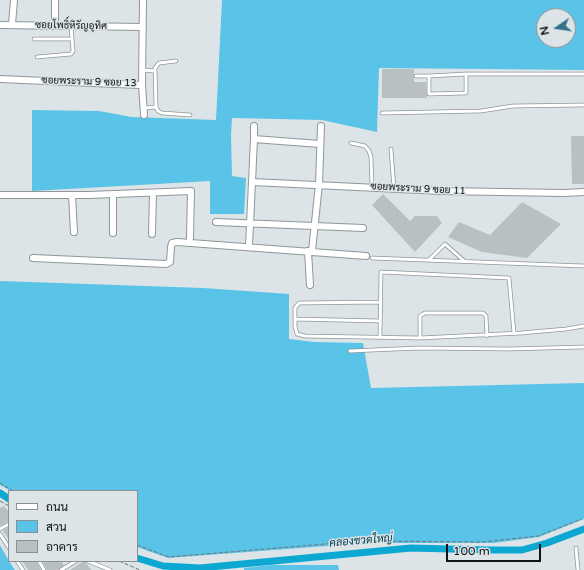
<!DOCTYPE html>
<html>
<head>
<meta charset="utf-8">
<style>
  body { margin:0 }
  #map { position:relative; width:584px; height:570px; overflow:hidden; background:#dce4e7; font-family:"Varela Round",Sarabun,sans-serif }
  canvas { display:block }
  .legend { position:absolute; left:8px; top:490px; width:130px; height:72px; box-sizing:border-box; background:#dce4e7; border:1px solid #8b9193; margin:0; padding:5px 7px; list-style:none; font-size:12px; color:#111415 }
  .legend li { display:flex; align-items:center; gap:8px; height:20px }
  .legend b { width:20px; border:1px solid #8b9193 }
  .north { position:absolute; left:536px; top:8px; width:40px; height:40px; box-sizing:border-box; background:#dce4e7; border:1px solid #8b9193; border-radius:50%; rotate:257deg; font-size:11px; font-weight:700; line-height:16px; text-align:center; color:#111415 }
  .north::after { content:''; display:block; margin:auto; width:14px; height:18px; background:#347288; clip-path:polygon(50% 0,100% 100%,50% 72%,0 100%) }
  .scale { position:absolute; left:446px; top:544px; width:95px; height:18px; box-sizing:border-box; border:2px solid #111415; border-top:0; padding-left:5px; font-size:12px; line-height:14px; white-space:nowrap; color:#111415; -webkit-text-stroke:3px #dce4e7; paint-order:stroke }
</style>
</head>
<body>
<div id="map">
<canvas width="584" height="570"></canvas>
<ul class="legend">
<li><b style="height:5px;background:#fff"></b>ถนน</li>
<li><b style="height:11px;background:#5ac3e8"></b>สวน</li>
<li><b style="height:11px;background:#b8c0c3"></b>อาคาร</li>
</ul>
<div class="north">N</div>
<div class="scale">100 m</div>
</div>
<script>
const context = document.querySelector('canvas').getContext('2d');
context.lineJoin = 'round';
function fillPath(path, color) {
  context.fillStyle = color;
  context.fill(path, 'evenodd');
}
function poly(rows) {
  const path = new Path2D();
  for (const r of rows) {
    path.moveTo(r[0], r[1]);
    for (let i = 2; i < r.length; i += 2) path.lineTo(r[i], r[i + 1]);
  }
  return path;
}
function stroke(path, color, width, dash) {
  context.strokeStyle = color;
  context.lineWidth = width;
  context.lineCap = dash ? 'butt' : 'round';
  context.setLineDash(dash || []);
  context.stroke(path);
}
function label(font, color, halo, rows, align = 'center') {
  context.font = font + ' "Varela Round",Sarabun,sans-serif';
  context.lineWidth = 3;
  context.setLineDash([]);
  context.textBaseline = 'middle';
  context.strokeStyle = halo;
  context.fillStyle = color;
  for (const [text, x, y, turn = 0] of rows) {
    context.save();
    context.translate(x, y);
    context.rotate((+turn || 0) * Math.PI / 180);
    context.textAlign = isNaN(turn) ? turn : align;
    if (halo) context.strokeText(text, 0, 0);
    context.fillText(text, 0, 0);
    context.restore();
  }
}
const green = poly([
  [222,0,584,0,584,70,379,68,377,132,322,120,232,118,231,135,232,176,246,178,244,214,210,214,210,181,32,191,32,110,99,111,132,117,216,120],
  [544,16,568,16,568,40,544,40],
  [0,281,203,288,289,294,289,339,314,342,363,343,371,388,584,383,584,519,539,537,494,543,367,543,168,558,137,547,137,491,11,491,0,485],
  [0,545,9,561,15,570,0,570],
  [271,565,338,565,339,570,244,570,244,568]
]);
const canal = poly([
  [0,493,9,499],
  [137,558,163,566,200,568,411,548,490,550,522,550,547,543,584,529]
]);
const building = poly([
  [382,69,414,69,414,82,426,82,427,98,382,98],
  [571,136,584,136,584,184,572,184],
  [383,194,410,221,415,216,437,216,442,223,415,252,372,205],
  [522,202,561,224,527,258,482,252,448,237,459,222,490,235],
  [4,506,7,510,9,508,9,521,0,526,0,508],
  [9,527,9,540,3,531],
  [22,561,36,561,41,570,28,570],
  [42,561,61,561,64,565,58,570,47,570],
  [85,561,91,570,70,570,84,561]
]);
const path = poly([
  [0,483,13,491],
  [0,501,9,506],
  [137,545,169,557,361,541,483,542,538,536,582,519],
  [119,561,140,570]
]);
const service = poly([
  [34,39,72,39],
  [37,57,71,54,73,51,71,26],
  [176,61,159,63,155,68,156,107,158,111,162,113,190,115],
  [143,70,155,71],
  [466,74,466,93,429,94,429,76,466,74,584,74],
  [416,76,429,76],
  [144,108,156,107],
  [382,113,481,111,513,106,584,105],
  [351,143,365,146,369,151,371,157,372,187],
  [391,149,394,189],
  [372,258,584,266],
  [429,260,445,244,463,260],
  [381,302,299,303,295,308,295,326,297,334,305,336,420,338,521,333,566,329,584,326],
  [295,319,380,321],
  [380,337,381,272,509,278,514,333],
  [420,338,420,316,423,314,425,313,483,313,486,316,487,336],
  [350,351,419,348,508,349,584,347],
  [0,529,9,524],
  [0,534,9,548],
  [576,548,578,570],
  [17,561,23,570],
  [39,561,44,570],
  [88,561,110,570],
  [61,570,76,561]
]);
const minor = poly([
  [55,0,55,26],
  [12,24,14,0],
  [0,25,143,27],
  [0,79,140,85,142,84,143,0],
  [142,84,144,115],
  [254,126,254,139,320,144],
  [252,182,441,191,564,193,584,192],
  [0,195,89,195,191,191,190,238],
  [72,195,74,232],
  [216,222,363,228],
  [113,233,113,194],
  [152,234,153,193],
  [249,246,254,139],
  [308,251,310,285],
  [312,251,319,184,321,126],
  [33,258,166,264,170,262,171,247,172,243,177,242,366,256]
]);
const streetNames = [
  ["ซอยโพธิ์หิรัญอุทิศ",71,26,1],
  ["ซอยพระราม 9 ซอย 13",89,82,2],
  ["ซอยพระราม 9 ซอย 11",418,189,3]
];
const waterNames = [
  ["คลองชวดใหญ่",361,541,-5]
];
fillPath(green, '#5ac3e8');
stroke(canal, '#0da8d2', 7);
fillPath(building, '#b8c0c3');
stroke(service, '#8f979a', 4.5);
stroke(minor, '#8f979a', 8);
stroke(path, '#707577', 1, [4, 2]);
stroke(service, '#fff', 3);
stroke(minor, '#fff', 6);
label('10px', '#111415', '#dce4e7', streetNames);
label('italic 11px', '#054051', '#dce4e7', waterNames);
</script>
</body>
</html>
